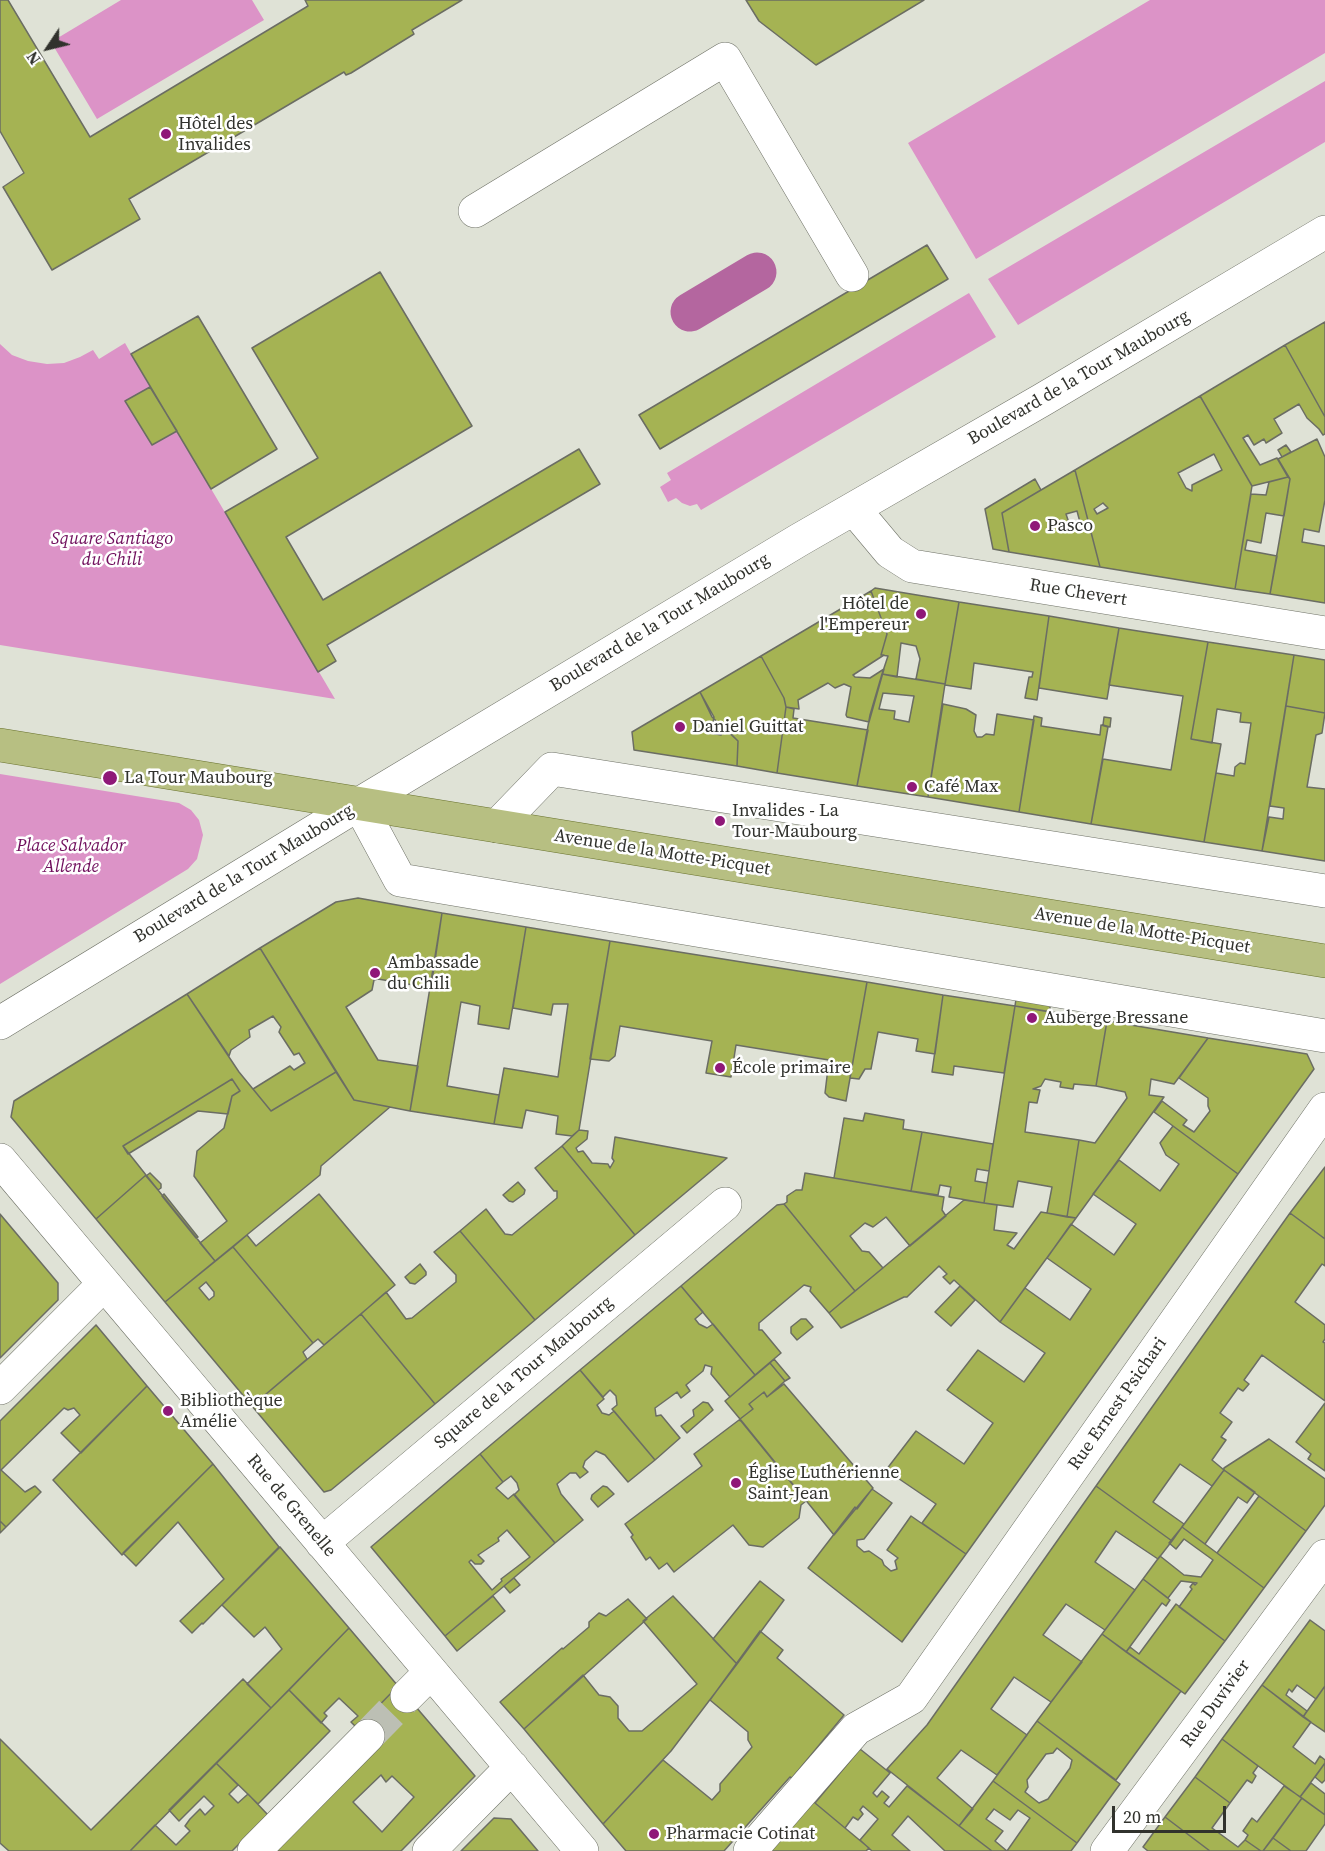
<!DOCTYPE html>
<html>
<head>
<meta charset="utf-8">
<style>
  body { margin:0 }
  #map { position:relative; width:1325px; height:1851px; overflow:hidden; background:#dfe2d6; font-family:"Source Serif 4",serif }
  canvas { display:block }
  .north { position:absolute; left:18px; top:18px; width:60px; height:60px; -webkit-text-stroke:4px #fff; paint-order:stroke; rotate:235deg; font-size:16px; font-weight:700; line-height:24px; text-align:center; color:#31322d }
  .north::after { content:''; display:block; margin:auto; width:21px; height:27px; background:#31322d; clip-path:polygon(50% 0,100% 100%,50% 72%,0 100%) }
  .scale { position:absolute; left:1112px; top:1806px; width:114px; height:27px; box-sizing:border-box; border:3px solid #31322d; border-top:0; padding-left:8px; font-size:18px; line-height:21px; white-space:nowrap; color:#31322d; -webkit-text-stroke:4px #fff; paint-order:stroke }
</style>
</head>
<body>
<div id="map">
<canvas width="1325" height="1851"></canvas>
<div class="north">N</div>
<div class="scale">20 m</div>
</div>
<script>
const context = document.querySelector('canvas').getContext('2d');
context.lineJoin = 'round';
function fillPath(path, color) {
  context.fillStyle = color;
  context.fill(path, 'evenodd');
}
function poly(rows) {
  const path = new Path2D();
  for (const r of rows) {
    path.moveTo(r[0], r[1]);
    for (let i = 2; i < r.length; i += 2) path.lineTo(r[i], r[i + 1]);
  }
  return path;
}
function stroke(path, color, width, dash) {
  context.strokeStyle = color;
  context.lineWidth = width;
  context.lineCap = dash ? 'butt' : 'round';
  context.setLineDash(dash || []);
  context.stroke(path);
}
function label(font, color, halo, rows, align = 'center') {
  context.font = font + ' "Source Serif 4",serif';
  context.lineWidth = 5;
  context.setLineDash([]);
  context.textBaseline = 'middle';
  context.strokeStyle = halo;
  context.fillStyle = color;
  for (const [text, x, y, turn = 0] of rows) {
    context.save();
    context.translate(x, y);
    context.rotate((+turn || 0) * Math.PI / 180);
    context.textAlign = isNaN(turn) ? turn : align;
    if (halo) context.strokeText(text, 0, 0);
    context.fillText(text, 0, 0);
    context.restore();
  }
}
const green = poly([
  [121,0,252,0,264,20,97,119,51,42],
  [1150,0,1325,0,1325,53,976,259,908,143],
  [1325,81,1325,142,1018,325,988,279],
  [969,293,996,337,701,510,697,504,690,506,682,503,676,498,668,502,660,487,671,480,667,473],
  [125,343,150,387,125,401,152,445,177,431,335,699,0,645,0,344,12,355,28,361,47,364,64,363,80,357,93,350,99,359],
  [0,774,179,803,191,810,199,820,203,835,197,859,188,869,0,984]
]);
const canal = poly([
  [690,312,757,272]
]);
const building = poly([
  [0,0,8,0,90,137,308,6,305,0,462,0,412,30,414,34,351,73,346,75,344,72,129,199,140,219,52,270,3,187,24,173,0,131,0,0],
  [746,0,924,0,816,65,759,21,746,0],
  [927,245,948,279,660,449,639,415,927,245],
  [380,272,472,426,286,537,323,600,579,449,600,484,327,645,336,661,318,672,225,512,318,458,252,348,380,272],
  [198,316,277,449,211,489,131,354,198,316],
  [1325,322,1325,417,1285,345,1325,322],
  [1285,345,1325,417,1325,434,1323,435,1319,429,1307,418,1299,404,1274,419,1282,433,1266,443,1264,439,1254,445,1248,435,1243,438,1260,465,1277,458,1288,477,1252,486,1200,396,1285,345],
  [150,387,177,431,152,445,125,401,150,387],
  [1200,396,1252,486,1235,589,1100,567,1075,470,1200,396],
  [1214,454,1222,470,1192,485,1192,491,1186,488,1178,473,1214,454],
  [1103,503,1108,508,1097,514,1094,509,1103,503],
  [1317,439,1325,457,1325,500,1319,532,1304,529,1302,542,1325,546,1325,603,1270,594,1290,479,1278,459,1317,439],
  [1286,445,1291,452,1282,457,1278,450,1286,445],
  [1075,470,1100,567,1009,552,1002,513,1075,470],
  [1077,511,1081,526,1071,529,1066,514,1077,511],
  [1288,477,1290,479,1284,516,1266,513,1261,543,1247,540,1245,550,1277,556,1270,594,1235,589,1251,494,1266,495,1269,482,1288,477],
  [1035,479,1041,490,1002,513,1009,552,993,549,985,509,1035,479],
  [875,588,959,602,945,684,916,679,920,659,916,646,901,643,897,677,882,674,888,656,881,655,887,634,871,591,875,588],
  [871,591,887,634,881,655,884,655,853,675,855,677,870,678,884,669,869,722,847,717,846,715,851,687,844,684,835,688,828,683,798,700,799,709,786,707,784,698,761,656,871,591],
  [959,602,1049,616,1037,700,1025,698,1029,677,1032,677,1033,672,974,663,971,689,945,685,959,602],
  [1049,616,1119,628,1107,699,1039,688,1049,616],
  [1119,628,1208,642,1191,739,1221,744,1204,842,1091,824,1103,759,1171,770,1183,696,1109,685,1119,628],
  [1208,642,1294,655,1262,851,1204,842,1216,773,1234,776,1235,767,1240,763,1245,764,1251,723,1240,722,1241,713,1217,709,1212,743,1191,739,1208,642],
  [1294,655,1325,660,1325,713,1286,706,1294,655],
  [761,656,784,698,786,707,777,773,737,766,738,741,712,717,700,692,761,656],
  [882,674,945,684,928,797,857,786,870,715,882,674],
  [883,693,914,696,909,722,894,719,895,711,879,709,883,693],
  [700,692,714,717,711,733,721,735,723,726,738,741,737,766,634,750,632,732,700,692],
  [943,704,966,709,976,715,974,731,977,737,982,737,986,734,994,735,997,714,1034,720,1019,812,928,797,943,704],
  [1286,706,1325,713,1322,733,1316,735,1307,787,1325,789,1325,861,1262,851,1269,817,1283,819,1284,808,1270,806,1286,706],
  [786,707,794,709,793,718,868,730,857,786,777,773,786,707],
  [1034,716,1042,718,1041,726,1100,735,1101,725,1108,727,1091,824,1019,812,1034,716],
  [1104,717,1111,718,1110,727,1103,725,1104,717],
  [358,898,442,913,431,988,378,979,374,980,372,990,346,1007,378,1060,418,1066,410,1111,354,1100,260,948,336,902,358,898],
  [442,913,526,927,509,1029,478,1024,480,1006,461,1002,447,1086,499,1095,494,1124,410,1111,442,913],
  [526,927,610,941,579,1130,572,1136,556,1134,558,1116,526,1110,522,1128,494,1124,504,1068,558,1077,568,1004,553,1004,551,1015,513,1008,526,927],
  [610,941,867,982,846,1101,829,1097,825,1093,829,1060,736,1045,731,1077,706,1073,712,1041,620,1026,615,1056,609,1061,590,1059,610,941],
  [260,948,336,1072,271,1111,253,1089,290,1066,294,1070,305,1063,299,1053,294,1055,279,1032,281,1027,273,1016,249,1030,250,1037,231,1050,229,1056,187,994,260,948],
  [867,982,943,995,935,1054,916,1051,918,1039,878,1032,871,1069,865,1069,859,1079,850,1078,867,982],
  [187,994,239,1072,271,1111,336,1072,354,1100,390,1107,321,1166,320,1175,215,1261,200,1243,227,1221,194,1176,197,1151,224,1128,232,1096,240,1091,232,1079,123,1146,146,1175,96,1219,11,1117,14,1101,187,994],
  [943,995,1015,1006,1004,1073,954,1066,953,1075,932,1072,943,995],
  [1016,999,1050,1004,1050,1012,1015,1006,1016,999],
  [1015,1006,1107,1021,1096,1086,1074,1084,1073,1089,1060,1087,1061,1082,1045,1079,1041,1086,1033,1089,1040,1090,1037,1103,1029,1102,1025,1132,1079,1140,1067,1217,1047,1213,1052,1187,1018,1181,1013,1207,984,1203,1015,1006],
  [1107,1021,1208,1038,1174,1084,1151,1079,1149,1095,1164,1097,1076,1218,1067,1217,1079,1140,1095,1143,1127,1098,1125,1092,1096,1086,1107,1021],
  [1208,1038,1307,1054,1314,1069,1238,1174,1154,1112,1162,1101,1187,1120,1183,1125,1194,1132,1210,1111,1208,1106,1208,1098,1179,1078,1208,1038],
  [232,1079,240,1091,232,1096,228,1114,198,1111,128,1154,123,1146,232,1079],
  [865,1113,904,1120,903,1129,922,1132,911,1191,834,1178,844,1118,863,1121,865,1113],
  [1173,1126,1238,1174,966,1554,922,1523,936,1504,886,1470,916,1431,964,1464,993,1423,947,1390,978,1350,1024,1382,1045,1353,1000,1322,1025,1288,1070,1320,1091,1289,1047,1258,1071,1224,1114,1255,1136,1224,1093,1194,1119,1160,1160,1191,1179,1164,1166,1155,1160,1143,1173,1126],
  [579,1130,588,1131,587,1139,576,1148,578,1152,583,1151,592,1163,608,1164,610,1168,614,1161,612,1158,615,1137,727,1158,635,1235,562,1146,579,1130],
  [922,1132,993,1144,989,1171,977,1169,975,1181,987,1183,984,1203,949,1197,951,1187,940,1185,938,1195,911,1191,922,1132],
  [562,1146,635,1235,535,1320,460,1231,486,1209,505,1234,512,1235,557,1198,557,1191,554,1191,535,1168,562,1146],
  [1325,1167,1325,1239,1290,1213,1325,1167],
  [150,1173,161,1184,161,1188,158,1190,146,1176,150,1173],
  [805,1173,944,1197,942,1210,946,1216,910,1246,886,1217,873,1227,865,1223,850,1236,862,1251,869,1252,883,1268,855,1291,784,1204,787,1202,787,1196,796,1190,802,1190,805,1173],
  [146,1175,215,1261,165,1302,96,1219,146,1175],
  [518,1182,525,1190,524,1194,513,1202,509,1201,503,1195,518,1182],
  [164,1194,198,1237,196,1238,162,1196,164,1194],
  [319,1194,395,1285,324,1345,318,1339,313,1343,233,1247,247,1235,256,1246,319,1194],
  [964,1200,997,1205,994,1230,1017,1233,1007,1245,1014,1249,1041,1212,1076,1218,1000,1322,954,1280,950,1284,943,1277,947,1274,939,1266,907,1297,904,1297,841,1328,829,1313,964,1200],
  [784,1204,855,1291,829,1313,810,1291,811,1287,804,1285,759,1323,759,1330,762,1330,781,1353,755,1375,681,1286,777,1205,784,1204],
  [1290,1213,1325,1239,1325,1266,1322,1264,1295,1302,1325,1325,1325,1339,1323,1342,1325,1343,1325,1401,1262,1355,1244,1380,1249,1384,1243,1391,1238,1388,1220,1413,1232,1422,1221,1437,1226,1440,1212,1460,1224,1470,1212,1486,1180,1464,1153,1502,1184,1524,1172,1541,1096,1486,1290,1213],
  [0,1214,58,1283,58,1300,0,1358,0,1214],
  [460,1231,535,1320,435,1404,361,1314,386,1292,406,1319,412,1318,456,1282,456,1275,434,1252,460,1231],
  [233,1247,313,1343,303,1352,307,1359,252,1406,165,1302,233,1247],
  [206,1282,214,1292,214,1296,209,1300,199,1288,206,1282],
  [420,1264,426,1272,426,1275,415,1284,410,1283,405,1277,420,1264],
  [681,1286,703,1312,695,1319,699,1324,707,1328,713,1324,755,1375,730,1397,711,1374,712,1367,705,1365,703,1371,686,1385,690,1391,681,1398,677,1392,655,1408,656,1416,661,1415,680,1438,655,1460,612,1409,617,1405,616,1396,610,1390,603,1397,580,1370,681,1286],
  [960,1286,975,1300,951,1326,935,1312,960,1286],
  [361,1314,435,1404,331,1490,324,1492,252,1406,361,1314],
  [801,1319,806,1319,813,1327,797,1340,791,1333,791,1327,801,1319],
  [96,1325,147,1386,81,1453,61,1433,80,1415,74,1408,68,1410,64,1408,1,1470,25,1492,35,1486,41,1492,6,1527,0,1521,0,1421,96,1325],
  [774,1359,790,1378,785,1381,770,1363,774,1359],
  [770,1363,785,1381,767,1397,764,1392,749,1404,753,1409,740,1419,725,1401,770,1363],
  [580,1370,604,1399,597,1405,602,1413,609,1415,614,1411,655,1460,628,1482,605,1455,596,1451,585,1461,583,1467,588,1472,580,1478,576,1473,570,1473,557,1484,561,1494,583,1520,555,1543,514,1495,519,1490,517,1483,511,1476,503,1482,480,1454,580,1370],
  [784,1384,873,1488,834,1535,740,1419,753,1409,749,1404,764,1392,767,1397,784,1384],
  [147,1386,213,1464,122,1555,53,1480,147,1386],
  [703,1402,708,1403,713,1410,687,1433,681,1426,694,1416,693,1410,703,1402],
  [1325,1403,1325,1471,1308,1459,1311,1454,1296,1442,1325,1403],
  [739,1420,741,1421,806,1501,801,1505,799,1518,763,1547,749,1545,733,1525,674,1572,667,1563,659,1569,650,1557,646,1560,631,1537,633,1535,625,1524,702,1466,694,1454,739,1420],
  [1269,1439,1325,1479,1325,1505,1306,1531,1224,1470,1224,1468,1269,1439],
  [480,1454,503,1482,496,1488,508,1499,514,1494,555,1543,445,1636,371,1547,480,1454],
  [507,1530,530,1557,501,1579,502,1581,492,1590,469,1562,471,1560,475,1564,481,1564,484,1561,478,1555,499,1541,498,1538,507,1530],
  [213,1464,279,1547,203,1624,202,1623,192,1633,180,1621,224,1579,178,1522,136,1566,123,1553,213,1464],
  [1224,1470,1255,1492,1247,1503,1238,1497,1205,1544,1182,1527,1224,1470],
  [603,1486,607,1487,614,1494,598,1507,591,1499,592,1495,603,1486],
  [1096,1486,1172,1541,1158,1559,1116,1531,1095,1562,1135,1590,1105,1630,1066,1604,1043,1635,1082,1662,1051,1702,1014,1677,991,1709,1027,1735,997,1775,961,1750,937,1778,973,1809,959,1826,887,1769,927,1725,1096,1486],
  [872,1489,892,1503,864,1539,857,1540,857,1546,864,1552,869,1551,882,1560,884,1565,891,1571,897,1569,895,1561,898,1558,887,1550,911,1516,966,1554,902,1642,808,1568,855,1507,857,1509,872,1489],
  [1259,1496,1306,1531,1264,1588,1217,1553,1259,1496],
  [0,1521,6,1527,0,1533,0,1521],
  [1182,1527,1264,1588,1225,1641,1179,1607,1192,1589,1190,1587,1193,1583,1195,1585,1197,1583,1181,1581,1168,1598,1143,1579,1160,1556,1184,1575,1201,1577,1213,1560,1184,1539,1176,1549,1169,1543,1182,1527],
  [280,1547,349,1628,271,1708,247,1684,282,1649,265,1627,254,1637,222,1605,280,1547],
  [514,1578,520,1585,510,1593,504,1586,514,1578],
  [1143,1579,1170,1600,1166,1606,1162,1603,1126,1652,1102,1634,1143,1579],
  [760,1581,784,1600,737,1664,713,1639,760,1581],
  [493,1596,505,1611,457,1651,445,1636,493,1596],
  [673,1596,737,1664,671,1751,603,1824,524,1729,583,1675,599,1695,610,1697,618,1706,618,1718,629,1731,642,1731,697,1684,643,1621,673,1596],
  [628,1599,647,1619,524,1729,500,1702,562,1648,563,1649,589,1627,589,1622,599,1613,606,1616,628,1599],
  [1176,1604,1225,1641,1185,1694,1126,1652,1130,1647,1139,1654,1176,1604],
  [1310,1620,1325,1631,1325,1686,1316,1699,1297,1685,1292,1692,1289,1689,1286,1695,1307,1711,1303,1717,1262,1685,1310,1620],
  [349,1628,398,1686,357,1728,351,1722,358,1716,339,1698,324,1713,327,1716,321,1723,289,1690,349,1628],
  [760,1631,783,1650,777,1658,844,1715,792,1778,790,1777,724,1851,626,1851,603,1824,663,1760,712,1800,720,1791,720,1784,752,1747,748,1740,748,1732,710,1700,760,1631],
  [1102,1634,1181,1691,1116,1780,1037,1721,1102,1634],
  [243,1679,271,1708,130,1851,9,1851,0,1843,0,1739,91,1830,243,1679],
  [1262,1685,1311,1722,1293,1747,1315,1764,1320,1756,1325,1760,1325,1763,1300,1797,1222,1739,1262,1685],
  [398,1686,475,1776,401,1851,268,1851,358,1727,398,1686],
  [381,1775,386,1782,392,1776,414,1797,382,1832,353,1802,381,1775],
  [1325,1686,1325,1732,1303,1717,1325,1686],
  [289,1690,330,1731,258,1804,216,1763,289,1690],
  [1037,1721,1120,1784,1077,1843,993,1781,1037,1721],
  [1057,1748,1072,1760,1070,1768,1048,1799,1039,1803,1025,1792,1028,1787,1027,1780,1046,1754,1053,1753,1057,1748],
  [1222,1739,1258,1766,1253,1773,1256,1776,1252,1783,1247,1780,1230,1803,1195,1777,1222,1739],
  [860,1749,890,1773,873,1793,877,1797,882,1791,889,1797,884,1803,889,1807,907,1786,992,1851,945,1851,908,1816,892,1835,910,1851,872,1851,860,1840,878,1819,863,1806,860,1810,863,1814,858,1820,853,1817,845,1828,815,1803,860,1749],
  [216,1763,238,1785,229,1794,238,1803,248,1794,268,1815,232,1851,130,1851,155,1825,176,1845,190,1831,185,1826,190,1819,200,1809,205,1815,214,1806,204,1796,179,1821,169,1810,216,1763],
  [1325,1763,1325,1780,1322,1783,1315,1777,1325,1763],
  [1195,1777,1230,1803,1212,1828,1238,1847,1245,1840,1261,1851,1210,1851,1165,1817,1195,1777],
  [993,1781,1077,1843,1071,1851,992,1851,959,1826,993,1781],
  [994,1809,1010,1820,1018,1810,1030,1818,1007,1851,995,1841,1003,1831,986,1819,994,1809],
  [1311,1783,1325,1794,1325,1815,1300,1797,1311,1783],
  [1284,1786,1302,1798,1263,1851,1261,1851,1245,1840,1248,1835,1243,1831,1252,1818,1257,1822,1284,1786],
  [809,1798,869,1848,866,1851,762,1851,809,1798],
  [1302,1798,1325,1815,1325,1824,1306,1851,1291,1851,1273,1838,1302,1798],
  [1165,1817,1210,1851,1148,1851,1143,1847,1165,1817],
  [494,1818,511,1819,538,1851,461,1851,494,1818],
  [1273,1838,1291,1851,1263,1851,1273,1838]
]);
const minorTunnel = poly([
  [368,1736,407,1696]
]);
const minor = poly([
  [475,211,725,59,852,275],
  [854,509,890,552,912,566,1325,633],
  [359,804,400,880,1325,1036],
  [497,826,552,769,1325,891],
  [0,1023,359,804,799,540,1042,400,1325,232],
  [0,1160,582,1851],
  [0,1388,104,1284],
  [322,1543,725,1204],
  [407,1696,431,1672],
  [254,1851,368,1736],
  [429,1851,512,1767],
  [750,1851,856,1729,911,1698,1325,1109],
  [1107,1851,1325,1556]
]);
const major = poly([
  [0,745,1325,961]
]);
const markers = [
  [166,134,6,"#8f1878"],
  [1035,526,6,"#8f1878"],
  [921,614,6,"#8f1878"],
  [680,727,6,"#8f1878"],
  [110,778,8,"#8f1878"],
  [912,787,6,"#8f1878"],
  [720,821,6,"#8f1878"],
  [375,973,6,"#8f1878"],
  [1032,1018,6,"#8f1878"],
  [720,1068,6,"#8f1878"],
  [168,1411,6,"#8f1878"],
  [736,1483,6,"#8f1878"],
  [654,1834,6,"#8f1878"]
];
const poiNames = [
  ["Hôtel des",178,124],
  ["Invalides",178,145],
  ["Pasco",1047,526],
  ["Hôtel de",909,604,"right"],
  ["l'Empereur",909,625,"right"],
  ["Daniel Guittat",692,727],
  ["La Tour Maubourg",124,778],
  ["Café Max",924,787],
  ["Invalides - La",732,811],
  ["Tour-Maubourg",732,832],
  ["Ambassade",387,963],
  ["du Chili",387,984],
  ["Auberge Bressane",1044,1018],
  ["École primaire",732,1068],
  ["Bibliothèque",180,1401],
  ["Amélie",180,1422],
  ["Église Luthérienne",748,1473],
  ["Saint-Jean",748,1494],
  ["Pharmacie Cotinat",666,1834]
];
const streetNames = [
  ["Boulevard de la Tour Maubourg",1079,378,-30],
  ["Rue Chevert",1078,593,9],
  ["Boulevard de la Tour Maubourg",660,623,-31],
  ["Avenue de la Motte-Picquet",662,853,9],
  ["Boulevard de la Tour Maubourg",244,874,-31],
  ["Avenue de la Motte-Picquet",1142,931,9],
  ["Square de la Tour Maubourg",524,1373,-40],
  ["Rue Ernest Psichari",1118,1404,-55],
  ["Rue de Grenelle",291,1506,50],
  ["Rue Duvivier",1216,1704,-54]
];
const parkNames = [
  ["Square Santiago",112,539],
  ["du Chili",112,560],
  ["Place Salvador",71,846],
  ["Allende",71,867]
];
fillPath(green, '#dc93c7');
stroke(canal, '#b4669f', 39);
fillPath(building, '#a5b353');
stroke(building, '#6b6d63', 1.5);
stroke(minorTunnel, '#bcbfb4', 33, [33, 16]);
stroke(minor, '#6e7166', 34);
stroke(major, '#69722e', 34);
stroke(minor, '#fff', 33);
stroke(major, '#b7bf82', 33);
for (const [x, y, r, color] of markers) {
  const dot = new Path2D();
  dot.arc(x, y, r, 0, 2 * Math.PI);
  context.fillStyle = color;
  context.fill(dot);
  stroke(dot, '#fff', 2);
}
label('18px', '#31322d', '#fff', poiNames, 'left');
label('18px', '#31322d', '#fff', streetNames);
label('italic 18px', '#700f5d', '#fff', parkNames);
</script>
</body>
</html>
